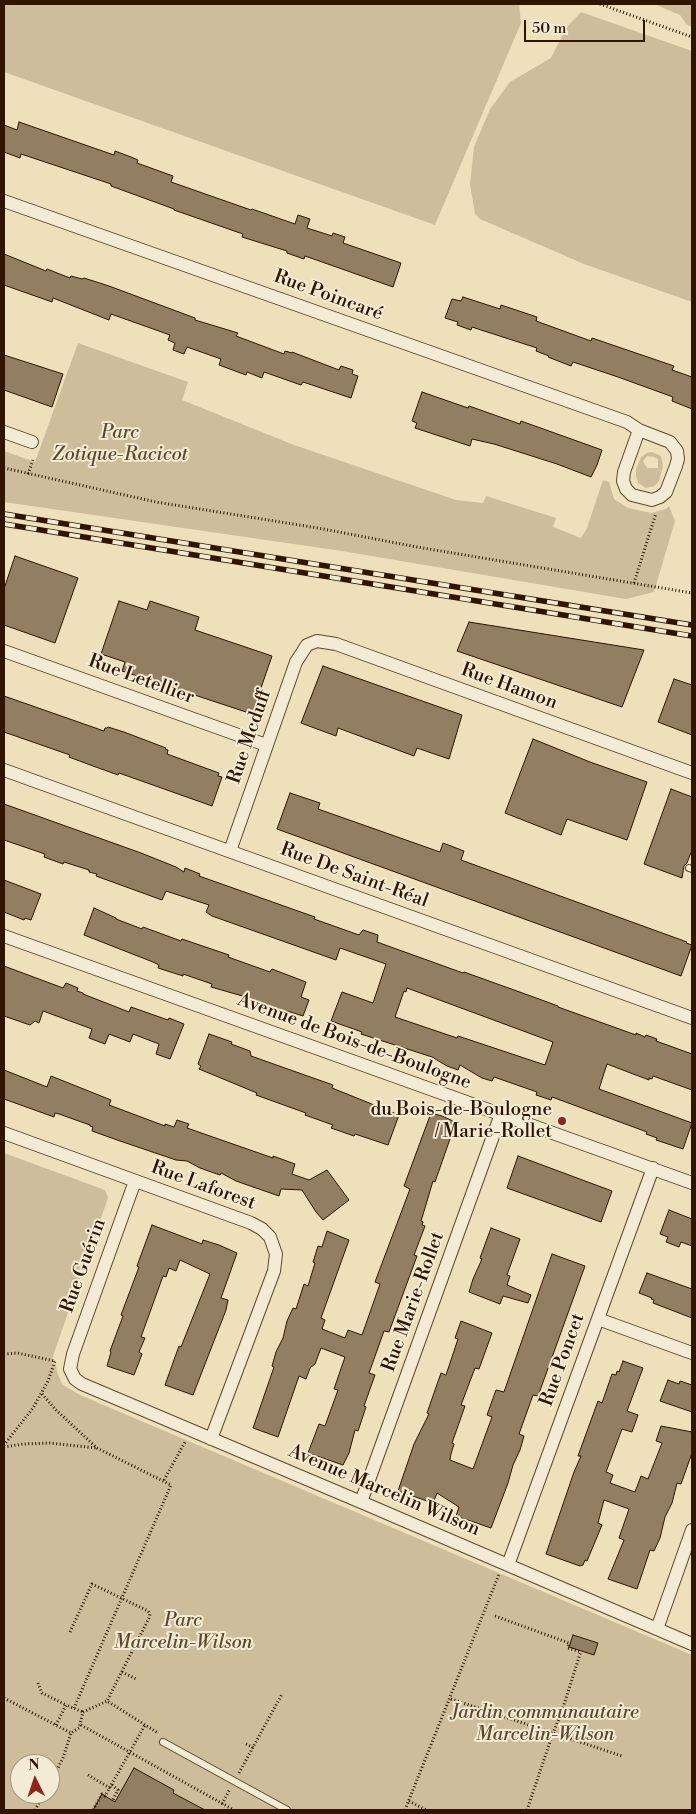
<!DOCTYPE html>
<html>
<head>
<meta charset="utf-8">
<style>
  body { margin:0 }
  #map { position:relative; width:696px; height:1814px; overflow:hidden; background:#ede0bb; font-family:"Libre Bodoni",serif }
  canvas { display:block }
  .frame { position:absolute; inset:0; border:5px solid #2f1400; pointer-events:none }
  .north { position:absolute; left:10px; top:1754px; width:50px; height:50px; box-sizing:border-box; background:#f3ebd3; border:1px solid #a5957f; border-radius:50%; rotate:356deg; font-size:14px; font-weight:700; line-height:20px; text-align:center; color:#2f1400 }
  .north::after { content:''; display:block; margin:auto; width:18px; height:22px; background:#8f2418; clip-path:polygon(50% 0,100% 100%,50% 72%,0 100%) }
  .scale { position:absolute; left:524px; top:20px; width:121px; height:22px; box-sizing:border-box; border:2px solid #2f1400; border-top:0; padding-left:6px; font-size:15px; line-height:18px; white-space:nowrap; color:#2f1400; -webkit-text-stroke:4px #f3ebd3; paint-order:stroke }
</style>
</head>
<body>
<div id="map">
<canvas width="696" height="1814"></canvas>
<div class="frame"></div>
<div class="north">N</div>
<div class="scale">50 m</div>
</div>
<script>
const context = document.querySelector('canvas').getContext('2d');
context.lineJoin = 'round';
function fillPath(path, color) {
  context.fillStyle = color;
  context.fill(path, 'evenodd');
}
function poly(rows) {
  const path = new Path2D();
  for (const r of rows) {
    path.moveTo(r[0], r[1]);
    for (let i = 2; i < r.length; i += 2) path.lineTo(r[i], r[i + 1]);
  }
  return path;
}
function stroke(path, color, width, dash) {
  context.strokeStyle = color;
  context.lineWidth = width;
  context.lineCap = dash ? 'butt' : 'round';
  context.setLineDash(dash || []);
  context.stroke(path);
}
function label(font, color, halo, rows, align = 'center') {
  context.font = font + ' "Libre Bodoni",serif';
  context.lineWidth = 4;
  context.setLineDash([]);
  context.textBaseline = 'middle';
  context.strokeStyle = halo;
  context.fillStyle = color;
  for (const [text, x, y, turn = 0] of rows) {
    context.save();
    context.translate(x, y);
    context.rotate((+turn || 0) * Math.PI / 180);
    context.textAlign = isNaN(turn) ? turn : align;
    if (halo) context.strokeText(text, 0, 0);
    context.fillText(text, 0, 0);
    context.restore();
  }
}
const green = poly([
  [4,4,519,4,521,23,435,225,4,72],
  [654,4,692,4,692,27,687,25,680,15],
  [581,12,692,51,692,302,584,264,480,219,475,214,470,184,474,147,490,109,510,82,551,58,566,28],
  [78,343,188,382,182,400,294,445,456,500,483,503,486,496,556,518,553,527,581,538,587,528,603,480,609,482,614,499,628,508,651,513,666,509,669,506,675,521,654,592,626,599,342,551,4,502,4,451,35,462],
  [652,452,661,456,663,466,659,481,654,486,646,488,638,483,636,476,636,470,641,457,647,453],
  [647,456,654,457,658,459,658,468,648,468,645,465,643,461],
  [4,1153,105,1190,108,1198,53,1356,52,1364,56,1364,57,1372,62,1384,80,1395,692,1655,692,1810,4,1810],
  [20,1764,50,1764,50,1794,20,1794]
]);
const building = poly([
  [19,122,114,155,115,151,131,157,138,160,137,163,173,176,171,182,251,210,252,209,295,224,298,215,310,219,307,228,332,236,333,233,345,237,343,243,401,263,393,287,305,256,304,259,287,253,287,251,242,237,243,234,174,210,174,209,111,186,111,184,21,154,20,158,4,152,4,125,17,130,19,122],
  [4,254,46,271,47,269,70,278,71,276,82,279,84,278,109,286,195,318,195,320,238,333,236,336,284,354,285,351,292,353,292,352,339,370,341,366,353,370,352,374,358,376,351,398,303,382,301,385,264,372,262,378,247,372,246,375,219,365,221,359,187,347,184,354,173,350,175,343,168,340,170,335,111,314,109,320,53,298,52,302,4,285,4,254],
  [463,297,500,309,501,305,537,317,536,321,591,341,592,338,674,366,672,370,692,377,692,409,672,401,673,397,618,377,573,362,571,366,548,357,549,356,536,351,537,348,481,330,472,327,471,330,457,325,458,322,445,318,452,299,461,301,463,297],
  [4,355,63,374,52,407,4,390,4,355],
  [422,392,468,408,469,406,520,424,521,421,602,450,597,465,591,477,557,464,494,444,472,439,470,446,415,428,417,423,412,421,422,392],
  [15,556,78,578,55,643,4,625,4,589,15,556],
  [119,601,147,610,150,601,199,617,195,630,272,656,252,714,122,671,125,662,101,654,119,601],
  [469,622,644,650,622,707,457,651,469,622],
  [323,666,462,715,449,759,417,748,414,756,338,728,336,736,301,723,323,666],
  [674,679,692,685,692,735,658,722,674,679],
  [4,696,104,731,105,728,107,728,108,727,124,732,166,748,165,749,168,750,167,754,219,773,218,776,222,777,212,806,119,773,118,775,93,766,69,757,70,755,4,732,4,696],
  [533,739,590,762,647,782,627,840,567,819,561,835,505,813,533,739],
  [671,789,692,797,692,850,687,863,684,866,682,878,644,864,671,789],
  [290,793,320,803,318,809,440,852,443,843,464,851,461,860,687,942,686,943,692,945,681,976,277,829,290,793],
  [4,804,141,853,176,867,184,872,185,868,200,874,199,876,315,917,314,919,359,935,363,930,378,935,377,942,463,973,464,972,528,995,558,1006,558,1007,636,1035,636,1033,645,1037,646,1035,657,1039,656,1041,692,1054,692,1090,653,1076,652,1079,649,1078,649,1080,607,1064,599,1089,692,1123,683,1149,656,1140,657,1138,646,1134,647,1132,552,1097,551,1100,536,1095,537,1092,494,1077,492,1081,482,1078,460,1065,458,1070,447,1066,432,1057,361,1034,362,1032,331,1021,342,992,373,1003,386,964,340,948,336,960,212,916,206,912,209,905,166,891,162,900,96,876,97,874,89,872,89,870,64,862,63,864,44,857,45,854,4,840,4,804],
  [407,988,553,1042,545,1065,458,1036,457,1038,395,1017,404,991,406,992,407,988],
  [4,880,41,894,31,920,25,918,24,920,4,912,4,880],
  [94,908,116,918,116,919,142,929,143,927,181,941,182,939,229,955,228,957,270,972,272,969,306,982,301,997,309,1000,303,1016,287,1011,286,1013,260,1005,261,1003,246,997,211,987,212,984,183,974,183,976,158,968,159,965,153,962,84,935,94,908],
  [4,966,63,988,66,983,78,988,77,991,83,993,83,994,129,1012,131,1007,168,1020,169,1018,184,1024,170,1059,156,1054,159,1044,133,1034,130,1042,109,1034,105,1044,89,1038,92,1029,43,1011,39,1023,35,1021,30,1025,4,1016,4,966],
  [209,1034,232,1042,231,1044,250,1051,251,1056,333,1085,332,1088,399,1115,388,1145,355,1134,354,1136,331,1128,333,1125,305,1115,306,1113,256,1095,257,1093,199,1069,201,1066,198,1064,209,1034],
  [4,1070,47,1087,51,1076,111,1100,109,1105,165,1126,165,1124,174,1127,177,1120,189,1124,187,1128,273,1158,273,1156,295,1164,292,1174,309,1180,327,1170,349,1200,323,1220,316,1212,302,1190,281,1189,279,1196,236,1181,221,1173,220,1175,200,1168,187,1161,176,1160,120,1141,92,1131,93,1127,90,1126,90,1125,59,1114,55,1113,54,1117,4,1099,4,1070],
  [431,1113,442,1116,453,1121,450,1130,452,1131,451,1136,435,1182,433,1181,425,1208,421,1221,423,1222,422,1225,425,1226,414,1255,417,1256,389,1332,384,1331,369,1373,375,1375,364,1406,366,1407,358,1431,355,1430,349,1453,343,1465,308,1453,319,1424,325,1426,338,1390,334,1389,345,1357,321,1348,315,1364,310,1368,306,1379,299,1376,278,1437,253,1428,274,1367,272,1366,276,1352,283,1338,287,1321,293,1308,296,1309,304,1284,308,1286,315,1263,313,1262,318,1246,322,1247,327,1231,349,1240,321,1318,325,1320,322,1329,345,1338,348,1330,362,1335,380,1284,375,1282,410,1189,404,1186,431,1113],
  [518,1156,612,1191,601,1222,507,1188,518,1156],
  [669,1210,692,1219,692,1246,681,1242,679,1247,666,1242,668,1237,660,1234,669,1210],
  [152,1225,202,1244,203,1240,219,1245,237,1253,221,1298,228,1300,226,1310,193,1395,165,1385,179,1346,181,1347,210,1274,180,1260,176,1271,169,1268,166,1277,163,1276,141,1337,145,1338,139,1352,142,1354,134,1375,107,1366,111,1352,110,1351,123,1316,121,1315,139,1267,137,1266,152,1225],
  [491,1228,520,1239,507,1275,510,1276,507,1285,531,1295,528,1303,503,1296,500,1304,469,1292,473,1279,482,1259,480,1258,491,1228],
  [552,1254,585,1266,538,1396,533,1395,519,1434,524,1436,520,1450,513,1465,508,1483,491,1528,456,1516,459,1507,437,1493,433,1503,398,1491,414,1444,429,1414,427,1413,441,1373,446,1375,458,1339,455,1338,461,1321,492,1333,479,1369,475,1368,461,1405,465,1406,452,1443,454,1444,451,1454,450,1460,473,1469,492,1417,487,1415,496,1390,504,1392,552,1254],
  [647,1273,692,1289,692,1318,653,1303,654,1300,651,1299,652,1298,639,1293,647,1273],
  [623,1361,643,1368,627,1411,638,1415,632,1432,622,1429,606,1472,613,1475,610,1483,635,1492,641,1476,648,1479,662,1443,656,1441,661,1426,692,1432,692,1453,681,1484,677,1483,672,1503,665,1517,660,1538,654,1551,650,1550,637,1589,608,1579,624,1540,619,1538,629,1509,604,1500,598,1523,602,1525,587,1561,585,1560,583,1565,580,1566,546,1554,574,1472,581,1456,578,1456,598,1401,602,1403,612,1374,616,1375,617,1371,619,1372,623,1361],
  [668,1380,679,1384,680,1381,692,1385,692,1412,660,1401,668,1380],
  [573,1635,598,1643,594,1655,569,1647,573,1635],
  [134,1768,174,1790,173,1793,205,1810,93,1810,102,1794,115,1802,134,1768]
]);
const path = poly([
  [600,4,692,37],
  [4,468,156,502,318,528,417,547,692,593],
  [28,474,33,460],
  [634,583,656,513],
  [4,1354,17,1353,55,1361,48,1381,33,1408,4,1445],
  [42,1394,56,1410,97,1448,171,1485,74,1708],
  [4,1447,23,1444,50,1443,96,1448],
  [164,1480,185,1442],
  [495,1616,569,1643,568,1648,581,1652],
  [70,1632,92,1584,148,1611,150,1614,149,1618,107,1701],
  [122,1672,136,1679],
  [38,1683,42,1693,66,1705],
  [4,1698,71,1733,79,1728,83,1712,107,1701,158,1733],
  [451,1699,622,1756],
  [56,1725,66,1705,83,1712],
  [81,1725,234,1810],
  [246,1744,254,1748],
  [239,1773,282,1694],
  [88,1775,110,1788],
  [50,1783,63,1758,71,1733],
  [112,1785,118,1790,113,1800],
  [409,1801,426,1810],
  [222,1804,230,1789],
  [35,1810,44,1794],
  [93,1810,102,1794,105,1796,145,1725],
  [405,1810,499,1574],
  [527,1810,553,1733,561,1714,581,1651]
]);
const lane = poly([
  [689,868,692,869],
  [163,1742,287,1810]
]);
const street = poly([
  [4,201,627,422,639,430,670,442,677,451,678,459,676,466,666,492,660,497,652,500,632,495,626,489,623,481,624,472,639,430],
  [4,432,32,442],
  [4,651,266,745],
  [4,770,692,1018],
  [230,851,296,662,307,645,317,641,336,644,692,773],
  [4,936,692,1183],
  [4,1133,251,1223,262,1229,270,1237,276,1254,274,1271,211,1439],
  [135,1181,73,1354,70,1369,75,1379,82,1384,361,1502,692,1644],
  [598,1319,692,1353],
  [361,1502,501,1114],
  [508,1565,653,1168],
  [657,1629,692,1530]
]);
const rail = poly([
  [4,514,692,625],
  [4,524,692,636]
]);
const markers = [
  [562,1121,5,"#8f2418"]
];
const streetNames = [
  ["Rue Poincaré",328,296,20],
  ["Rue Letellier",141,680,20],
  ["Rue Hamon",509,687,20],
  ["Rue Mcduff",250,737,-71],
  ["Rue De Saint-Réal",354,876,20],
  ["Avenue de Bois-de-Boulogne",354,1042,20],
  ["Rue Laforest",203,1186,20],
  ["Rue Guérin",84,1266,-70],
  ["Rue Marie-Rollet",414,1302,-70],
  ["Rue Poncet",563,1360,-70],
  ["Avenue Marcelin Wilson",384,1491,23]
];
const parkNames = [
  ["Parc",120,433],
  ["Zotique-Racicot",120,455],
  ["Parc",183,1621],
  ["Marcelin-Wilson",183,1643],
  ["Jardin communautaire",545,1713],
  ["Marcelin-Wilson",545,1735]
];
const poiNames = [
  ["du Bois-de-Boulogne",552,1110],
  ["/ Marie-Rollet",552,1132]
];
fillPath(green, '#cdbd9b');
fillPath(building, '#927e61');
stroke(building, '#2f1400', 1);
stroke(lane, '#5e472f', 8);
stroke(street, '#5e472f', 14);
stroke(path, '#2f1400', 3, [1, 2.5]);
stroke(lane, '#f3ebd3', 6);
stroke(street, '#f3ebd3', 12);
stroke(rail, '#2f1400', 5.5);
stroke(rail, '#f3ebd3', 4, [11]);
for (const [x, y, r, color] of markers) {
  const dot = new Path2D();
  dot.arc(x, y, r, 0, 2 * Math.PI);
  context.fillStyle = color;
  context.fill(dot);
  stroke(dot, '#f3ebd3', 2);
}
label('19px', '#2f1400', '#f3ebd3', streetNames);
label('italic 19px', '#5e472e', '#f3ebd3', parkNames);
label('19px', '#2f1400', '#f3ebd3', poiNames, 'right');
</script>
</body>
</html>
